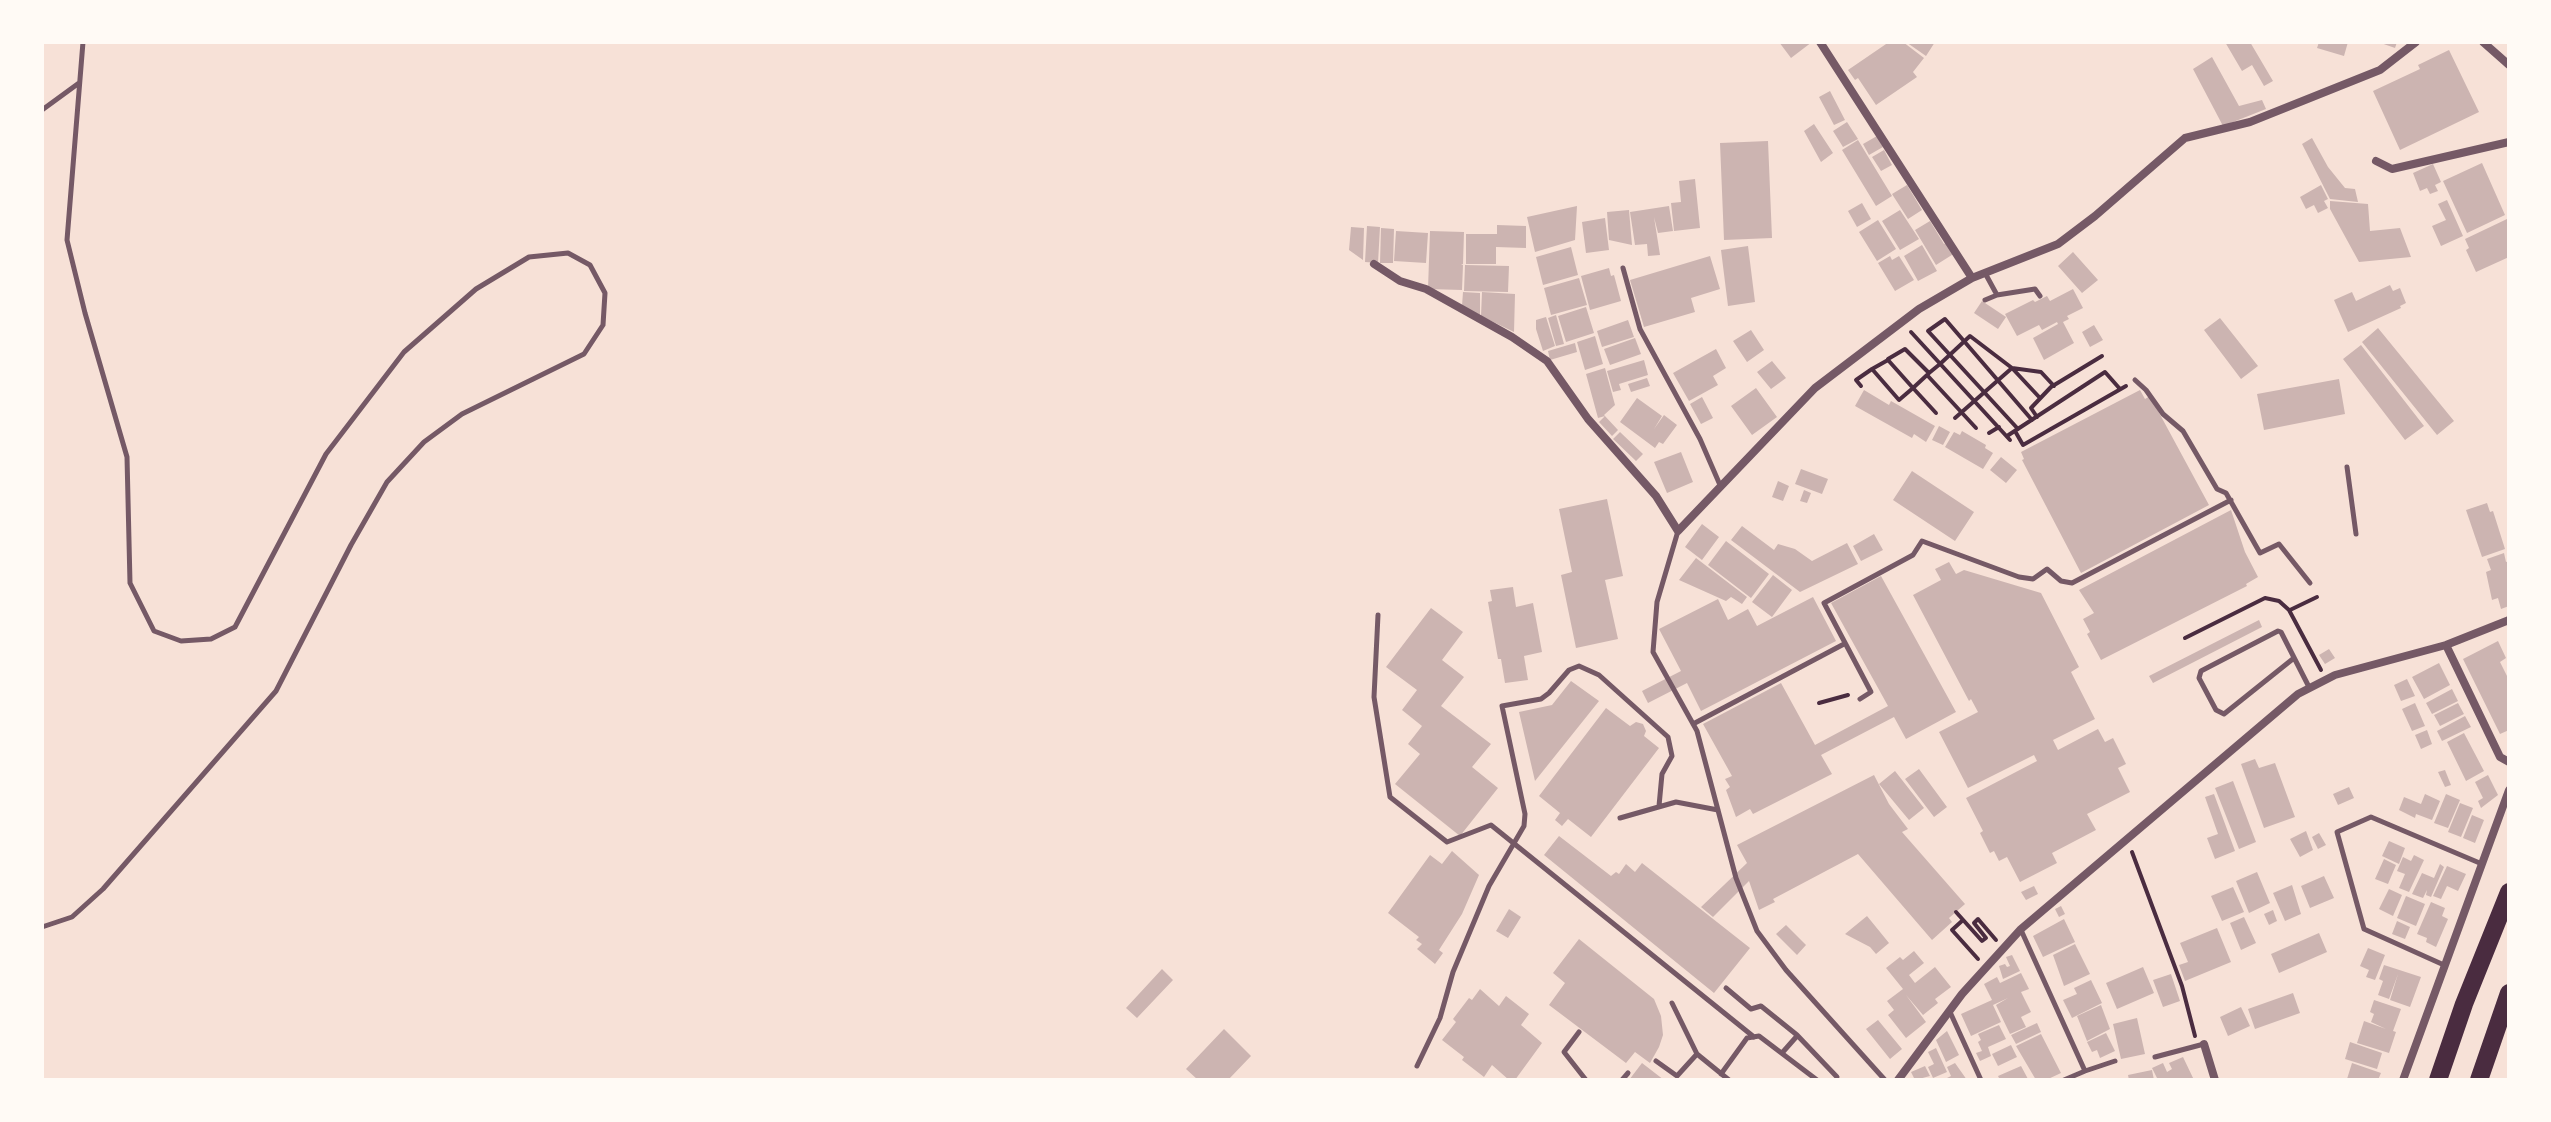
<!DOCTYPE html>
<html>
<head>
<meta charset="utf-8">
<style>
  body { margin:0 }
  #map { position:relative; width:2551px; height:1122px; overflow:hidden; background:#f7e1d7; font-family:"IBM Plex Sans",sans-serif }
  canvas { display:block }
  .frame { position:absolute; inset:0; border:44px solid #fffaf5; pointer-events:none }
</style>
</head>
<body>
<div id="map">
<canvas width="2551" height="1122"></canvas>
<div class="frame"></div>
</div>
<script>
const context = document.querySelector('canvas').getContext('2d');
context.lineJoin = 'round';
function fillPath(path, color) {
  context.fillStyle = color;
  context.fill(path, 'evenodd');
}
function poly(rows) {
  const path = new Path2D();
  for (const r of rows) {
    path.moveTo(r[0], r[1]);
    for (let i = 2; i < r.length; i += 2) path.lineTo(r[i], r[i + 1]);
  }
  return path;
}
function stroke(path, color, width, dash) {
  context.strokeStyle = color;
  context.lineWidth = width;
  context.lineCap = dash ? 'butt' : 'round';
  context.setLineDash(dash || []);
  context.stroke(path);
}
const building = poly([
  [1779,42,1812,42,1791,58],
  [1889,42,1903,42,1924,58,1913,72,1917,77,1876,105,1858,78,1855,80,1848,70],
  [1906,42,1935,42,1926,56],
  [2225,42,2250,42,2273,81,2264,86,2252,65,2242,71],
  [2319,42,2348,42,2344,56,2317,48],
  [2378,42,2397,42,2395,48],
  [2449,50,2479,112,2400,150,2373,91,2420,69,2418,65],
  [2212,57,2239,106,2262,100,2266,109,2223,126,2193,69],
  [1830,91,1845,120,1834,125,1819,97],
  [1847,122,1858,139,1843,147,1833,131],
  [1814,124,1833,153,1821,162,1804,131],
  [1877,136,1883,147,1869,155,1863,144],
  [2312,138,2328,167,2345,188,2355,189,2358,202,2330,199,2302,144],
  [1858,140,1892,196,1876,206,1842,150],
  [1768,141,1772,238,1724,240,1720,143],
  [1884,150,1892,165,1881,171,1872,157],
  [2482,163,2505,215,2467,233,2443,181],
  [2433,164,2441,182,2435,185,2438,191,2430,194,2427,188,2420,191,2413,173],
  [1695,179,1700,228,1674,231,1671,203,1681,202,1679,181],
  [1907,185,1922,210,1908,219,1892,194],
  [2321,185,2328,199,2324,201,2328,208,2318,213,2314,205,2306,209,2300,197],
  [2447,200,2463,236,2441,246,2432,226,2446,220,2438,204],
  [2330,201,2368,204,2370,231,2400,228,2411,257,2359,262,2330,209],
  [1862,203,1871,219,1857,227,1848,211],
  [1577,206,1575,240,1535,252,1527,217],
  [1669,206,1673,231,1658,233,1654,217,1660,255,1648,256,1647,244,1635,245,1630,212],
  [1629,210,1632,245,1609,240,1607,212],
  [1900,210,1919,239,1900,250,1882,221],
  [1605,218,1609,250,1586,253,1582,222],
  [2507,219,2509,257,2476,272,2466,250,2469,248,2465,239],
  [1878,220,1896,249,1877,261,1859,232],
  [1930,221,1944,244,1947,242,1955,253,1936,265,1915,230],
  [1497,225,1526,226,1526,248,1496,247,1496,264,1466,264,1466,234,1497,234],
  [1367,226,1380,227,1378,263,1365,262],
  [1351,227,1364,228,1363,260,1349,250],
  [1381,228,1394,229,1393,263,1380,263],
  [1396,231,1428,233,1426,263,1394,261],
  [1430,231,1464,232,1463,264,1461,264,1463,265,1462,290,1428,289],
  [1922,245,1937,271,1918,281,1904,256],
  [1748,246,1755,302,1728,306,1721,250],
  [1571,247,1578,275,1543,285,1536,257],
  [2073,252,2098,280,2082,293,2058,266],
  [1710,256,1720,289,1691,298,1695,312,1644,327,1630,280],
  [1890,256,1892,260,1899,256,1914,280,1895,291,1878,263],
  [1465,265,1509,266,1508,292,1464,291],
  [1609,268,1611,276,1614,275,1621,301,1590,310,1581,276],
  [1579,278,1587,305,1551,315,1544,288],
  [2390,285,2393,291,2400,288,2406,303,2400,306,2401,308,2348,332,2334,300,2352,292,2356,301],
  [2073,289,2083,308,2067,316,2069,319,2063,322,2074,343,2044,360,2033,338,2058,324,2057,322,2042,330,2039,325,2017,336,2005,314,2033,300,2035,302,2047,296,2050,301],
  [1463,292,1480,293,1480,315,1462,306],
  [1482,292,1515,294,1514,332,1481,316],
  [1982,301,2006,317,1998,329,1974,313],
  [1586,307,1594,333,1566,342,1558,316],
  [1556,315,1564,344,1556,346,1548,318],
  [1546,317,1555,346,1543,351,1536,329,1536,320],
  [2220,318,2258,366,2241,379,2204,330],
  [1628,320,1634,337,1602,347,1597,331],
  [2094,325,2103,340,2090,347,2082,332],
  [2378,328,2454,421,2437,435,2362,342],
  [1751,330,1764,350,1747,362,1733,341],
  [1595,336,1603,364,1585,370,1577,342],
  [1635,338,1641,354,1610,365,1604,349],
  [1575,343,1577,352,1550,360,1548,351],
  [2361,345,2424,426,2405,440,2343,359],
  [1716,349,1726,368,1713,376,1718,385,1689,401,1673,373],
  [1644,360,1648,375,1619,384,1621,390,1613,392,1607,371],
  [1772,361,1786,378,1771,389,1757,372],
  [1605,368,1615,405,1604,415,1618,430,1612,436,1599,422,1605,416,1598,418,1586,374],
  [1647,378,1650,386,1631,392,1628,384],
  [2339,379,2345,414,2264,430,2257,394],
  [1756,388,1777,417,1752,435,1731,406],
  [1864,390,1889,405,1891,401,1935,426,1926,442,1914,434,1912,438,1855,406],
  [2140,390,2145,399,2150,396,2209,505,2081,573,2022,460,2024,459,2021,452],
  [1702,397,1713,418,1701,424,1690,404],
  [1637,398,1662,416,1654,429,1664,415,1677,425,1663,444,1659,442,1655,448,1620,422],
  [1939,426,1950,432,1943,445,1932,440],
  [1962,431,1986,445,1985,448,1993,453,1983,469,1945,447,1954,432,1960,435],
  [1620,432,1643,454,1636,461,1613,439],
  [1681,452,1693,482,1667,493,1654,462],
  [2001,457,2017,470,2006,483,1990,470],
  [1801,469,1828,479,1822,494,1795,484],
  [1912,471,1974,512,1955,541,1893,500],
  [1778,481,1789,486,1783,501,1772,497],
  [1804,490,1811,493,1807,503,1800,501],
  [1607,499,1623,576,1605,580,1618,639,1576,648,1561,575,1572,572,1559,509],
  [2487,503,2490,512,2493,511,2505,549,2482,557,2466,510],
  [2231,510,2245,552,2258,577,2246,584,2247,586,2101,660,2087,634,2090,632,2083,619,2094,613,2079,590],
  [1702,524,1719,537,1702,560,1685,547],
  [1742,526,1774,550,1778,544,1795,549,1812,561,1847,543,1858,564,1800,592,1731,540],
  [1874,534,1883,550,1861,561,1853,546],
  [1726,541,1769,574,1751,598,1708,565],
  [2504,553,2506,562,2509,561,2509,606,2501,609,2498,598,2492,600,2486,572,2491,570,2487,559],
  [1696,558,1747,597,1742,604,1731,597,1726,601,1679,580],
  [1949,562,1956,574,1964,570,2041,593,2079,667,2071,672,2095,719,2053,740,2058,750,2098,729,2105,742,2113,738,2126,764,2118,768,2130,792,2087,814,2096,830,2052,853,2057,863,2020,882,2007,857,1999,861,1994,851,1990,853,1980,833,1983,831,1966,798,2037,761,2034,755,1968,788,1939,732,1978,712,1971,699,1969,701,1913,595,1941,580,1935,569],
  [1773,575,1792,590,1772,617,1752,602],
  [1881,576,1956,712,1906,739,1894,717,1821,755,1832,774,1753,814,1750,809,1736,817,1726,790,1730,787,1725,779,1732,776,1703,724,1781,683,1815,745,1888,706,1831,603],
  [1513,587,1516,607,1533,603,1542,652,1524,656,1528,680,1505,683,1501,659,1498,659,1488,602,1492,601,1490,590],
  [1813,597,1836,641,1701,711,1687,683,1648,703,1642,691,1681,671,1659,629,1718,599,1728,620,1748,609,1757,626],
  [1431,608,1463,632,1442,660,1464,677,1441,706,1491,744,1472,767,1498,788,1460,836,1395,784,1420,754,1408,744,1422,726,1402,710,1417,690,1386,667],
  [2259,620,2262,627,2153,683,2149,676],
  [2498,641,2506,658,2500,662,2509,680,2509,730,2500,734,2463,659],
  [2329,649,2335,658,2325,664,2319,655],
  [2439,663,2450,685,2424,699,2412,677],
  [2407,679,2415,696,2401,701,2394,685],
  [1571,681,1599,701,1535,781,1519,712,1552,705],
  [2452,689,2458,701,2432,714,2426,703],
  [2415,703,2425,726,2412,731,2402,709],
  [2458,703,2464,714,2440,726,2434,715],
  [1606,708,1630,726,1636,722,1643,724,1646,731,1644,736,1659,748,1591,837,1568,819,1562,826,1555,820,1560,813,1539,796],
  [2465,716,2471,727,2442,741,2437,731],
  [2427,730,2432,744,2421,749,2415,735],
  [2464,733,2484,771,2466,781,2447,742],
  [2255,759,2259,768,2275,763,2295,817,2264,828,2241,764],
  [1919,769,1947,807,1934,817,1905,779],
  [2445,770,2451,785,2445,787,2438,772],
  [1895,771,1924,808,1909,820,1879,784],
  [1874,775,1889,804,1908,829,1902,832,1965,904,1949,918,1952,922,1932,940,1858,854,1773,899,1775,902,1759,910,1749,881,1713,917,1701,907,1747,863,1737,845],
  [2488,775,2498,795,2481,808,2478,801,2483,798,2475,782],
  [2233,781,2256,842,2239,849,2215,788],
  [2349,787,2354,798,2338,805,2333,794],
  [2214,794,2235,851,2215,859,2207,838,2218,834,2205,797],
  [2425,794,2440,801,2432,820,2416,814,2415,818,2399,810,2404,797,2421,804],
  [2446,794,2460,800,2448,828,2434,823],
  [2460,803,2473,808,2461,837,2448,832],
  [2472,815,2484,820,2475,843,2463,838],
  [2306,831,2313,850,2300,857,2290,839],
  [2319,833,2326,845,2318,849,2312,837],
  [1559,836,1611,876,1616,872,1619,874,1626,864,1635,872,1642,863,1750,948,1714,993,1544,855],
  [2389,841,2405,848,2399,864,2382,856],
  [1452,851,1479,875,1462,914,1439,950,1443,953,1435,964,1417,949,1422,944,1416,940,1419,937,1388,913,1430,855,1442,864],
  [2414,855,2424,860,2409,892,2399,888,2405,874,2397,871,2403,857,2411,861],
  [2384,859,2396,865,2388,884,2375,879],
  [2440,864,2444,867,2431,897,2426,895,2427,890,2423,898,2412,894,2422,873,2434,878],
  [2447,866,2466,874,2458,891,2447,886,2441,899,2433,896],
  [2257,872,2270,903,2249,913,2236,881],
  [2324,876,2334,898,2310,908,2301,886],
  [2292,885,2301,914,2285,921,2273,893],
  [2034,886,2038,894,2026,900,2021,892],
  [2233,887,2244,912,2222,921,2211,896],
  [2389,889,2402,895,2393,916,2379,909],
  [2406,896,2425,904,2416,926,2397,918],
  [2431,902,2445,908,2442,916,2448,919,2436,947,2426,942,2427,938,2417,934],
  [2061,906,2065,914,2059,917,2055,909],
  [1509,909,1521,917,1508,938,1496,931],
  [2273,910,2277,921,2269,925,2264,914],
  [1867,916,1889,943,1876,954,1870,947,1845,934],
  [2244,917,2256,943,2241,950,2230,923],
  [2064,919,2075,942,2043,957,2033,936],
  [2397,921,2410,927,2405,939,2392,934],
  [1786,925,1806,945,1797,955,1776,934],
  [2217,928,2231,962,2185,981,2179,965,2188,962,2180,943],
  [2319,933,2327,952,2279,973,2271,954],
  [1579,939,1654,999,1661,1016,1663,1035,1659,1047,1650,1063,1635,1052,1626,1063,1549,1005,1565,983,1553,973],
  [2075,944,2090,974,2064,986,2053,955],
  [2368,948,2385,955,2375,980,2366,977,2369,970,2360,966],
  [1914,951,1924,963,1909,975,1915,983,1935,967,1951,987,1935,999,1938,1003,1923,1015,1906,995,1926,1022,1906,1038,1888,1015,1894,1010,1887,1001,1903,989,1886,968,1900,957,1903,960],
  [2012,955,2020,971,2003,979,1999,966,2005,964,2007,967,2010,966,2006,957],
  [2384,965,2421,977,2410,1007,2390,1000,2398,974,2389,999,2378,995,2383,981,2379,979],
  [2143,967,2154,993,2117,1009,2106,983],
  [1162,969,1173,980,1137,1018,1126,1008],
  [2021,973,2029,989,2021,992,2031,1012,2021,1017,2026,1027,2010,1034,1996,1005,2008,998,1993,1005,2001,1022,1971,1036,1961,1014,1992,1000,1984,984,1997,977,2000,983],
  [2171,974,2180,1001,2163,1007,2153,980],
  [2091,980,2102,1003,2072,1018,2063,1000,2077,994,2074,988],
  [1480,989,1499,1006,1506,996,1529,1014,1521,1025,1542,1043,1515,1080,1509,1080,1492,1065,1484,1077,1462,1060,1464,1057,1442,1040,1456,1022,1453,1019,1469,998,1472,1000],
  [2293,993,2300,1013,2255,1029,2248,1009],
  [2374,1000,2401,1009,2393,1031,2396,1032,2389,1053,2357,1043,2364,1021,2386,1029,2371,1022,2374,1014,2370,1012],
  [2101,1005,2110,1029,2087,1041,2077,1016],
  [2241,1007,2250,1026,2228,1036,2220,1017],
  [2137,1018,2145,1054,2121,1059,2113,1024],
  [1878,1020,1902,1049,1890,1059,1866,1029],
  [2037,1023,2041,1032,2016,1044,2011,1035],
  [1999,1025,2006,1039,1988,1047,1991,1056,1980,1061,1976,1053,1982,1051,1978,1042,1981,1040,1978,1034],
  [1224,1029,1251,1056,1228,1080,1198,1080,1186,1069],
  [1947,1031,1959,1055,1946,1062,1936,1040],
  [2106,1033,2115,1051,2100,1058,2097,1050,2092,1052,2087,1042],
  [2041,1034,2061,1073,2046,1080,2036,1080,2016,1046],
  [2350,1042,2382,1053,2377,1069,2345,1059],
  [2011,1045,2017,1057,1998,1066,1992,1054],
  [1936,1048,1947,1072,1933,1078,1928,1067,1934,1064,1928,1052],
  [2183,1057,2194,1080,2158,1080,2152,1068,2163,1063,2167,1072,2172,1069,2169,1063],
  [1642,1063,1664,1080,1629,1080],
  [1955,1063,1967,1080,1943,1080,1951,1076,1947,1067],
  [2352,1063,2381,1073,2378,1080,2347,1079],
  [1925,1066,1930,1076,1915,1080,1911,1072],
  [2021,1066,2028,1079,2000,1080,1998,1076],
  [2152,1070,2154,1080,2129,1080,2128,1075]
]);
const path = poly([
  [1911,332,2010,440],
  [1888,359,1905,349,1929,373],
  [1927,375,1976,428],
  [1861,386,1856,380,1872,369],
  [1936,413,1913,388,1888,360,1872,369,1899,400,1913,388,1927,375,1929,373,1940,364,1970,336,2012,368,2041,372,2054,386],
  [2037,417,2031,408,2051,387,2102,356],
  [1955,418,2012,368,2040,398],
  [2018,429,1928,331,1945,319,2032,420],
  [2015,431,2023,445,2126,386],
  [1989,433,1999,427],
  [2007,436,2105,372,2120,389],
  [2290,610,2317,597],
  [2185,638,2265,598,2279,601,2289,610,2321,670],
  [1819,703,1848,695],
  [2132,852,2182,986,2195,1036],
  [1956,912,1982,941,1986,938,1974,923,1978,919,1996,940],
  [1963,920,1952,930,1978,959]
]);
const service = poly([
  [42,110,79,83],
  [1623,268,1640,329,1700,439,1720,485],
  [1985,273,1997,295,2035,289,2040,296],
  [1985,300,1997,295],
  [2135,380,2146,390,2163,414,2183,431,2217,489,2226,493,2260,553,2279,544,2310,583],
  [2347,467,2356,534],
  [1678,531,1657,602,1653,652,1697,731,1736,878,1757,931,1786,970,1885,1080],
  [1378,615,1374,697,1390,797,1447,842,1491,825,1754,1037],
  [2294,658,2224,714,2216,710,2199,678,2201,671,2278,631,2281,632,2309,687],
  [1860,699,1871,692,1824,603,1913,555,1922,541,2019,577,2033,579,2047,569,2061,581,2072,583,2231,500],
  [1693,724,1844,644],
  [1620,818,1676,802,1718,810],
  [42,927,72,917,103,889,276,691,351,545,387,482,424,442,462,414,584,354,603,325,605,293,590,265,568,253,529,257,476,289,404,352,326,454,235,627,211,639,181,641,154,631,130,583,127,457,85,313,67,240,83,42],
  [2021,930,2085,1071,2064,1080],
  [2444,965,2364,929,2337,832,2371,817,2482,864],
  [1726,988,1751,1009,1761,1006,1797,1035,1837,1077],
  [1672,1003,1697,1054],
  [1950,1012,1981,1080],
  [1579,1032,1564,1052,1586,1080],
  [1782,1053,1797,1036],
  [2155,1057,2204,1044],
  [1656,1061,1677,1076,1697,1054,1729,1080],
  [1417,1066,1440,1018,1453,972,1489,886,1524,826,1525,814,1502,706,1541,699,1549,693,1569,670,1579,666,1599,675,1668,737,1672,756,1662,774,1659,806],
  [2085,1071,2115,1061],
  [1721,1074,1747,1038,1759,1036,1817,1080],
  [1622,1080,1628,1073]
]);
const minor = poly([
  [1820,42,1972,278],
  [2483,42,2509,65],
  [2376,161,2392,169,2509,142],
  [1374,264,1400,281,1426,289,1512,337,1547,361,1588,419,1656,496,1678,531,1815,388,1919,309,1972,278,2058,244,2095,216,2185,138,2250,122,2380,70,2416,42],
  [2446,645,2500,757,2509,762],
  [2204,1044,2215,1080],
  [1898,1080,1962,994,2021,929,2298,694,2335,675,2446,645,2509,620],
  [2403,1080,2509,790]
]);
const motorway = poly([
  [2438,1080,2464,1004,2509,892],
  [2479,1080,2509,993]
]);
fillPath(building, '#ccb4b1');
stroke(path, '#4a2c40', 4);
stroke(service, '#755966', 5);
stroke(minor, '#755966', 8);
stroke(motorway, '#4a2c40', 18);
</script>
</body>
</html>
